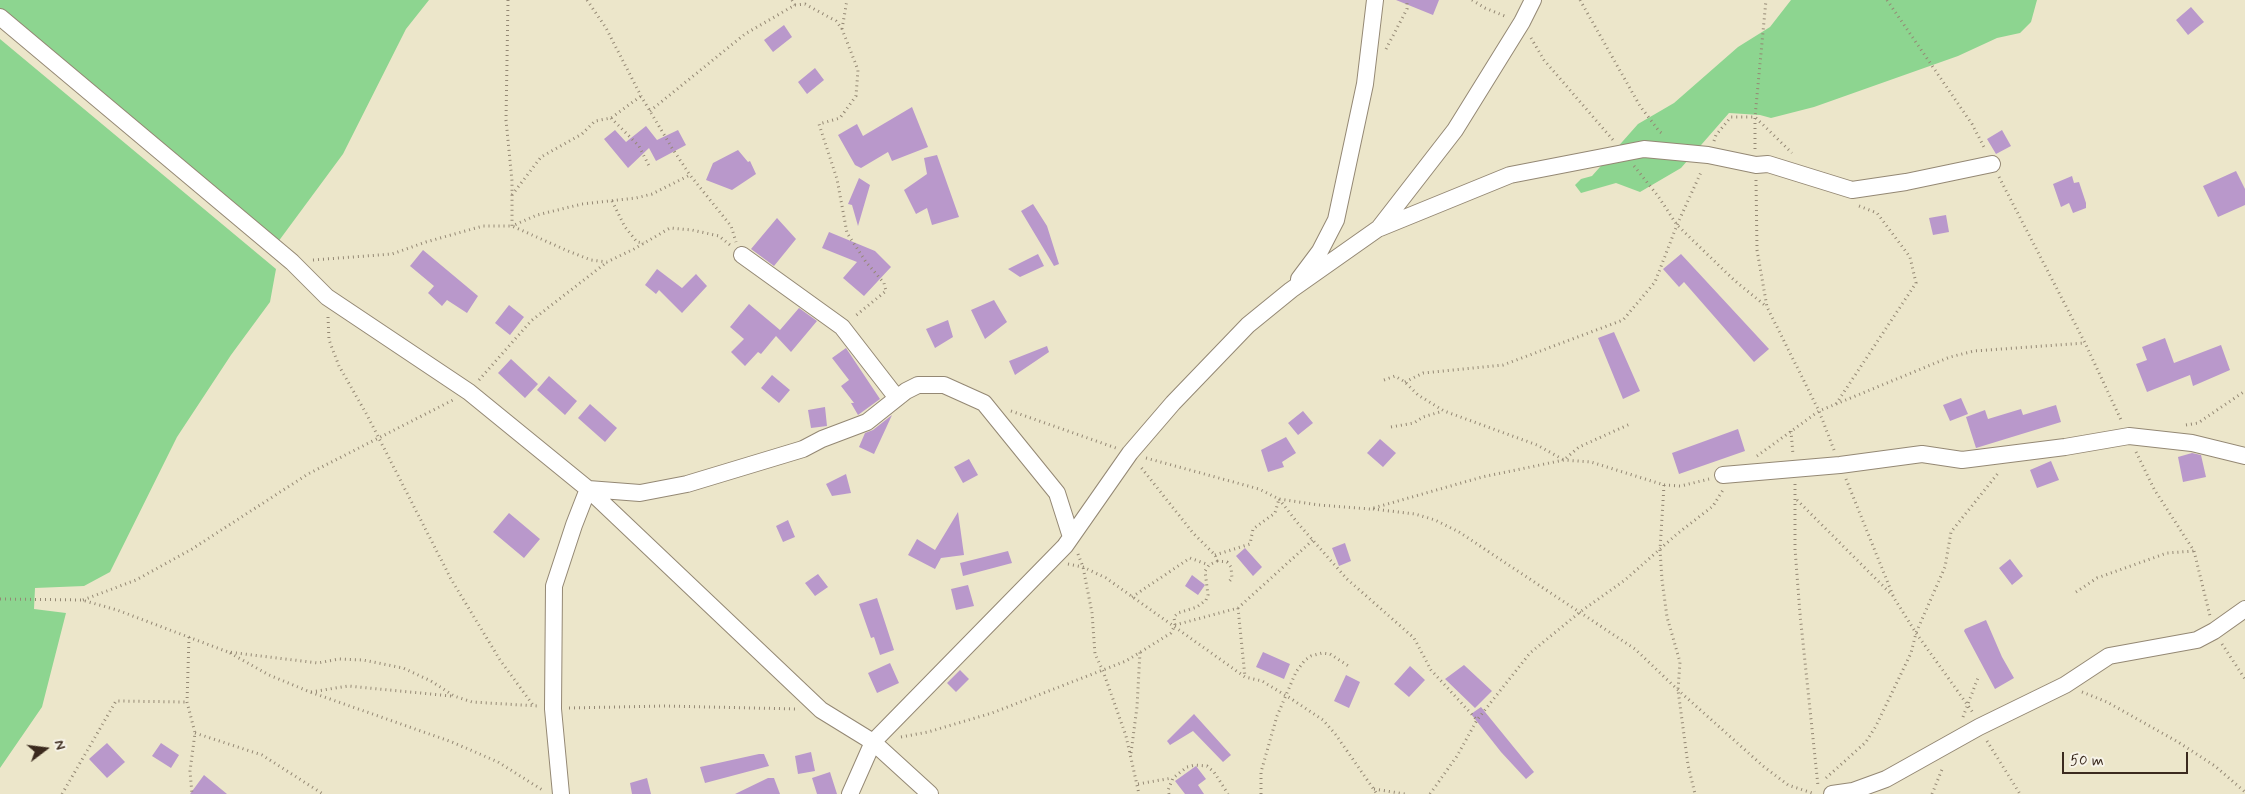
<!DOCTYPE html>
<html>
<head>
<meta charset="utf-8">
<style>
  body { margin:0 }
  #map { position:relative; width:2245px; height:794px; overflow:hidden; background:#ece6ca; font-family:Mynerve,sans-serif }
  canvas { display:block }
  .north { position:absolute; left:20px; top:724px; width:50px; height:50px; -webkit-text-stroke:4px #f7f3e8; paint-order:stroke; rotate:75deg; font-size:14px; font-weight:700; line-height:20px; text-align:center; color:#3b2a1e }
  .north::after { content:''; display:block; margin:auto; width:18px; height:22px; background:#3b2a1e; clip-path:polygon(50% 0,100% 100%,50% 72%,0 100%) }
  .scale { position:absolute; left:2062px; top:752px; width:126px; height:22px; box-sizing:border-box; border:2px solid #3b2a1e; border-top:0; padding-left:6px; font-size:15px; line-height:18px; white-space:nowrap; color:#3b2a1e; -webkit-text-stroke:4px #f7f3e8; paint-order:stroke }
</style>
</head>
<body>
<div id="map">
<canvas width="2245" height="794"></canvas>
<div class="north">N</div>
<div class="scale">50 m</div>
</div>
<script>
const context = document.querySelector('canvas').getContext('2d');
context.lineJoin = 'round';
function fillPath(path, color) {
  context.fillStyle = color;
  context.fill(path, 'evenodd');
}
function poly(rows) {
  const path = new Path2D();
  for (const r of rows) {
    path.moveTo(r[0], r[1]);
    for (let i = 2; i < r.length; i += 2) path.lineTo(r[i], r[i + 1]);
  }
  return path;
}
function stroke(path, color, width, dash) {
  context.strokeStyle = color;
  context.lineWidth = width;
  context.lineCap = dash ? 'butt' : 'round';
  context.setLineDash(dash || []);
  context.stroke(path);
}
const green = poly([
  [0,0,429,0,406,29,343,154,278,242,0,10],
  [1791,0,2037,0,2031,22,2020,33,1997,38,1958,56,1814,107,1771,118,1760,115,1729,113,1681,168,1640,192,1616,183,1581,193,1575,185,1581,179,1592,176,1638,124,1674,103,1738,47,1770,27],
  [0,39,276,269,270,302,231,355,177,437,110,572,84,586,35,588,34,609,66,613,42,707,0,768]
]);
const building = poly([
  [1396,0,1439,0,1433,15],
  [2191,7,2204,22,2188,35,2176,20],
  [784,25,792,37,773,52,764,40],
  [815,68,824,80,807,94,798,82],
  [912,107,928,147,892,161,888,152,861,168,855,165,838,135,857,124,863,136],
  [646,126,657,140,678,130,686,145,656,161,649,148,628,168,604,139,615,130,626,142],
  [2002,130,2011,146,1996,154,1987,139],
  [738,150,748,162,750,161,756,174,732,190,706,180,713,163],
  [937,155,959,217,932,225,927,208,916,214,904,190,927,174,924,158],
  [2236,171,2245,189,2245,205,2218,217,2203,186],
  [2072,176,2074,183,2079,182,2086,203,2086,208,2073,213,2069,203,2061,207,2053,184],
  [859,178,870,185,858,226,852,205,848,204],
  [1033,204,1047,226,1059,264,1054,266,1021,211],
  [1946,215,1949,232,1933,235,1929,218],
  [777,218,796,239,774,266,751,249],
  [829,232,875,251,891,267,864,296,843,278,857,262,822,248],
  [423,250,478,296,467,313,447,300,442,306,428,293,434,286,410,266],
  [1038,254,1044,266,1020,277,1008,269],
  [1681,254,1769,349,1754,362,1684,282,1679,287,1663,269],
  [657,269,682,288,696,274,707,286,682,313,659,290,656,294,645,285],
  [994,300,1007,322,985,339,971,310],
  [749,304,780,330,799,308,817,321,791,352,776,336,761,354,758,352,745,366,731,352,744,339,730,327],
  [509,305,524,317,510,335,495,323],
  [948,320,953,337,935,348,926,329],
  [1614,332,1640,391,1623,399,1598,338],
  [2165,338,2174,363,2221,345,2230,370,2193,386,2190,375,2147,392,2136,364,2147,360,2142,347],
  [1047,346,1049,352,1015,375,1009,361],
  [846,348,880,399,858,415,851,403,854,403,841,386,849,380,832,358],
  [511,359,538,384,525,398,498,373],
  [772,375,790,390,779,403,761,388],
  [549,376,577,401,565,415,537,390],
  [1961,398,1968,414,1950,421,1943,405],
  [590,404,617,428,605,442,578,418],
  [2056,405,2061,422,1976,448,1966,417,1985,410,1988,419,2021,409,2023,415],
  [825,407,827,426,811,428,808,410],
  [1303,411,1313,423,1298,435,1288,423],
  [892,415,874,454,859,447,865,433,873,430],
  [1738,429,1745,451,1679,474,1672,453],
  [1286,437,1296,453,1282,462,1284,467,1268,472,1261,450],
  [1380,439,1396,453,1383,467,1367,453],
  [2192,453,2201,455,2206,477,2183,482,2178,457],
  [969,459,978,475,963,483,954,467],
  [2051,461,2059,480,2037,488,2030,470],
  [846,474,851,493,832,496,826,484],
  [958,512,964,555,941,558,935,569,908,555,917,539,935,550],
  [509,513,540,539,524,558,493,532],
  [788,520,795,537,783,542,776,526],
  [1345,543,1351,561,1339,566,1332,548],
  [1245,548,1262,567,1253,576,1236,556],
  [1008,551,1012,563,963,576,960,563],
  [2010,559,2023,576,2012,585,1999,568],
  [818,574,828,587,815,596,805,583],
  [1192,575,1205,585,1198,595,1185,586],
  [968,585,974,606,956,610,951,589],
  [877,598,894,650,880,655,874,637,871,638,859,604],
  [1986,620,2002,657,2014,678,1995,689,1964,631,1965,629],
  [1263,652,1290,664,1284,679,1256,667],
  [890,663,899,683,877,693,868,673],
  [1464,665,1492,691,1475,708,1445,679],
  [1410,666,1425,680,1409,697,1394,684],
  [960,670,969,679,956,692,947,683],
  [1346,675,1360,682,1349,708,1334,701],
  [1481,707,1534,772,1526,779,1501,752,1471,714],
  [1194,714,1231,755,1223,762,1193,731,1170,745,1167,741],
  [107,743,125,762,107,778,89,759],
  [161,743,179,755,171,768,152,756],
  [811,752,815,771,798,774,795,756],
  [759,754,764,754,769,766,705,783,700,767],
  [1196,766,1206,779,1198,785,1204,794,1185,794,1175,781],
  [830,772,837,794,817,794,812,778],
  [204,775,227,794,190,794],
  [647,778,651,794,632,794,630,783],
  [768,778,774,778,780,794,735,794]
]);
const path = poly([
  [508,0,506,120,512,181,512,226,537,215,582,204,636,198,652,194,690,175],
  [587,0,606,28,641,96,672,148,690,175,731,226,736,242],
  [792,0,795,5],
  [1472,0,1485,8,1507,17],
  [1580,0,1640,106,1659,131,1664,135],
  [1887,0,1972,124,1985,149],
  [842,29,847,0],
  [1531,38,1544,60,1613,140],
  [1386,49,1407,9,1407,0],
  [650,111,745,34,795,5,805,4,836,21,842,29,858,70,856,96,840,118,819,124,837,179,847,233,866,262,884,283,886,291,854,317],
  [611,118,639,146,650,168],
  [1714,141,1716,135,1731,117,1755,117,1792,153],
  [1755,149,1755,117,1766,0],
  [1634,166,1658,196,1677,225,1734,280,1767,307],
  [1999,177,2085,343,2122,422],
  [1756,180,1757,250,1767,307,1819,411,1834,450],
  [512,195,541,157,582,134,595,121,611,118,641,96],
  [612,201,625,227,637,242,644,243],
  [313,260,392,254,426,242,483,226,512,226,568,251,591,260,607,262,634,249,670,228,692,230,719,236,730,245],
  [328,317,329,340,339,366,367,415,451,579,500,660,533,705],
  [479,380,531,321,607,262],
  [1384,380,1395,376,1405,382,1418,395,1444,411,1537,445,1564,460,1579,447,1630,424],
  [1405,382,1423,373,1503,365,1623,320,1655,282,1677,225,1702,170],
  [1836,404,1916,283,1910,257,1877,213,1859,206],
  [1011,411,1116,448],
  [2186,425,2198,423,2245,391],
  [1391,427,1414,423,1423,417,1443,411],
  [1791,431,1793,455],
  [2136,452,2154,489,2194,551,2210,616],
  [1757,456,1819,411,1950,357,1974,351,2085,343],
  [1146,458,1259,489,1279,499,1319,505,1370,509,1482,477,1564,460,1591,462,1664,485,1681,486,1709,479],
  [1846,479,1894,598,1916,633,1974,714],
  [1795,484,1795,549,1800,614,1818,786],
  [1664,485,1660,550,1662,580,1667,617,1680,662,1678,690,1688,765,1695,794],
  [1279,499,1296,521,1347,579,1414,638,1431,670,1477,720],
  [1797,500,1893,596],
  [1373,509,1415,514,1435,520,1459,532,1635,649,1678,690,1763,766,1788,785,1815,794],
  [1078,554,1083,567,1092,613,1095,654,1103,671,1126,736,1139,794],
  [1215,555,1250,544,1253,529,1275,513,1279,499],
  [1217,561,1227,562,1231,567,1232,578,1228,583],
  [1068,564,1083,567,1106,578,1245,677,1262,681,1290,698,1323,720,1336,735,1377,794],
  [2076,592,2097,578,2167,553,2194,551],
  [1132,597,1190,558,1209,565],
  [0,599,82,600,117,610,228,652,318,663,339,659,363,660,403,668,431,681,454,696,472,702,538,706],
  [83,600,136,580,192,549,308,474,453,400],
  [1238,608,1245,677],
  [1175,625,1238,608,1313,540],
  [189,637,187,702,195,733,190,771,192,794],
  [2222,644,2245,679],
  [230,653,269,675,310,692,452,742,498,762,544,791],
  [311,692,348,686,451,696],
  [2082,692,2107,702,2178,742,2215,766,2245,792],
  [569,708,664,706,798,709],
  [1963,717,1979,675],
  [195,733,262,755,323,794],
  [901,737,928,732,992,713,1126,661,1171,633,1175,625,1174,617,1178,613,1197,607,1206,600,1208,595,1205,571,1209,565,1217,561,1215,555,1193,533,1140,466],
  [1987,741,2020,794],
  [1131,753,1137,707,1140,652],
  [1826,778,1866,742,1876,726,1911,653,1916,633,1945,567,1951,532,1999,472],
  [1138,784,1172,778],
  [1374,789,1405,794],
  [62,794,116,701,187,702],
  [1169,794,1168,790,1173,778,1187,767,1195,765,1207,766,1214,772,1228,794],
  [1261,794,1261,772,1277,716,1296,672,1305,660,1311,656,1322,653,1330,654,1350,667],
  [1430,794,1457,756,1477,720,1530,653,1580,612,1625,580,1677,534,1713,506,1723,490],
  [1932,794,1943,767]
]);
const street = poly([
  [0,17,292,262,327,297,469,392,588,489,821,710,873,742,930,794],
  [1380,228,1510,175,1644,149,1708,155,1756,165,1768,164,1852,190,1906,182,1992,164],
  [742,255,842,327,897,398],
  [1299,279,1320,251,1336,220,1365,84,1375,0],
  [1723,475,1840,465,1922,454,1962,460,2065,447,2129,436,2192,443,2245,456],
  [561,794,553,709,554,586,574,525,588,489,640,493,687,484,803,449,822,439,867,422,906,391,918,385,944,385,984,403,1057,493,1071,537],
  [850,794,873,742,1065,546,1130,453,1173,403,1248,325,1291,290,1379,228,1455,130,1522,22,1533,0],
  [1832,794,1853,791,1886,779,1979,727,2065,685,2109,656,2197,640,2214,631,2245,609]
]);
fillPath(green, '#8dd590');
fillPath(building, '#b998cb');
stroke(street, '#948874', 18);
stroke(path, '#948874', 3, [1, 4]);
stroke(street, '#fff', 16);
</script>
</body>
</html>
